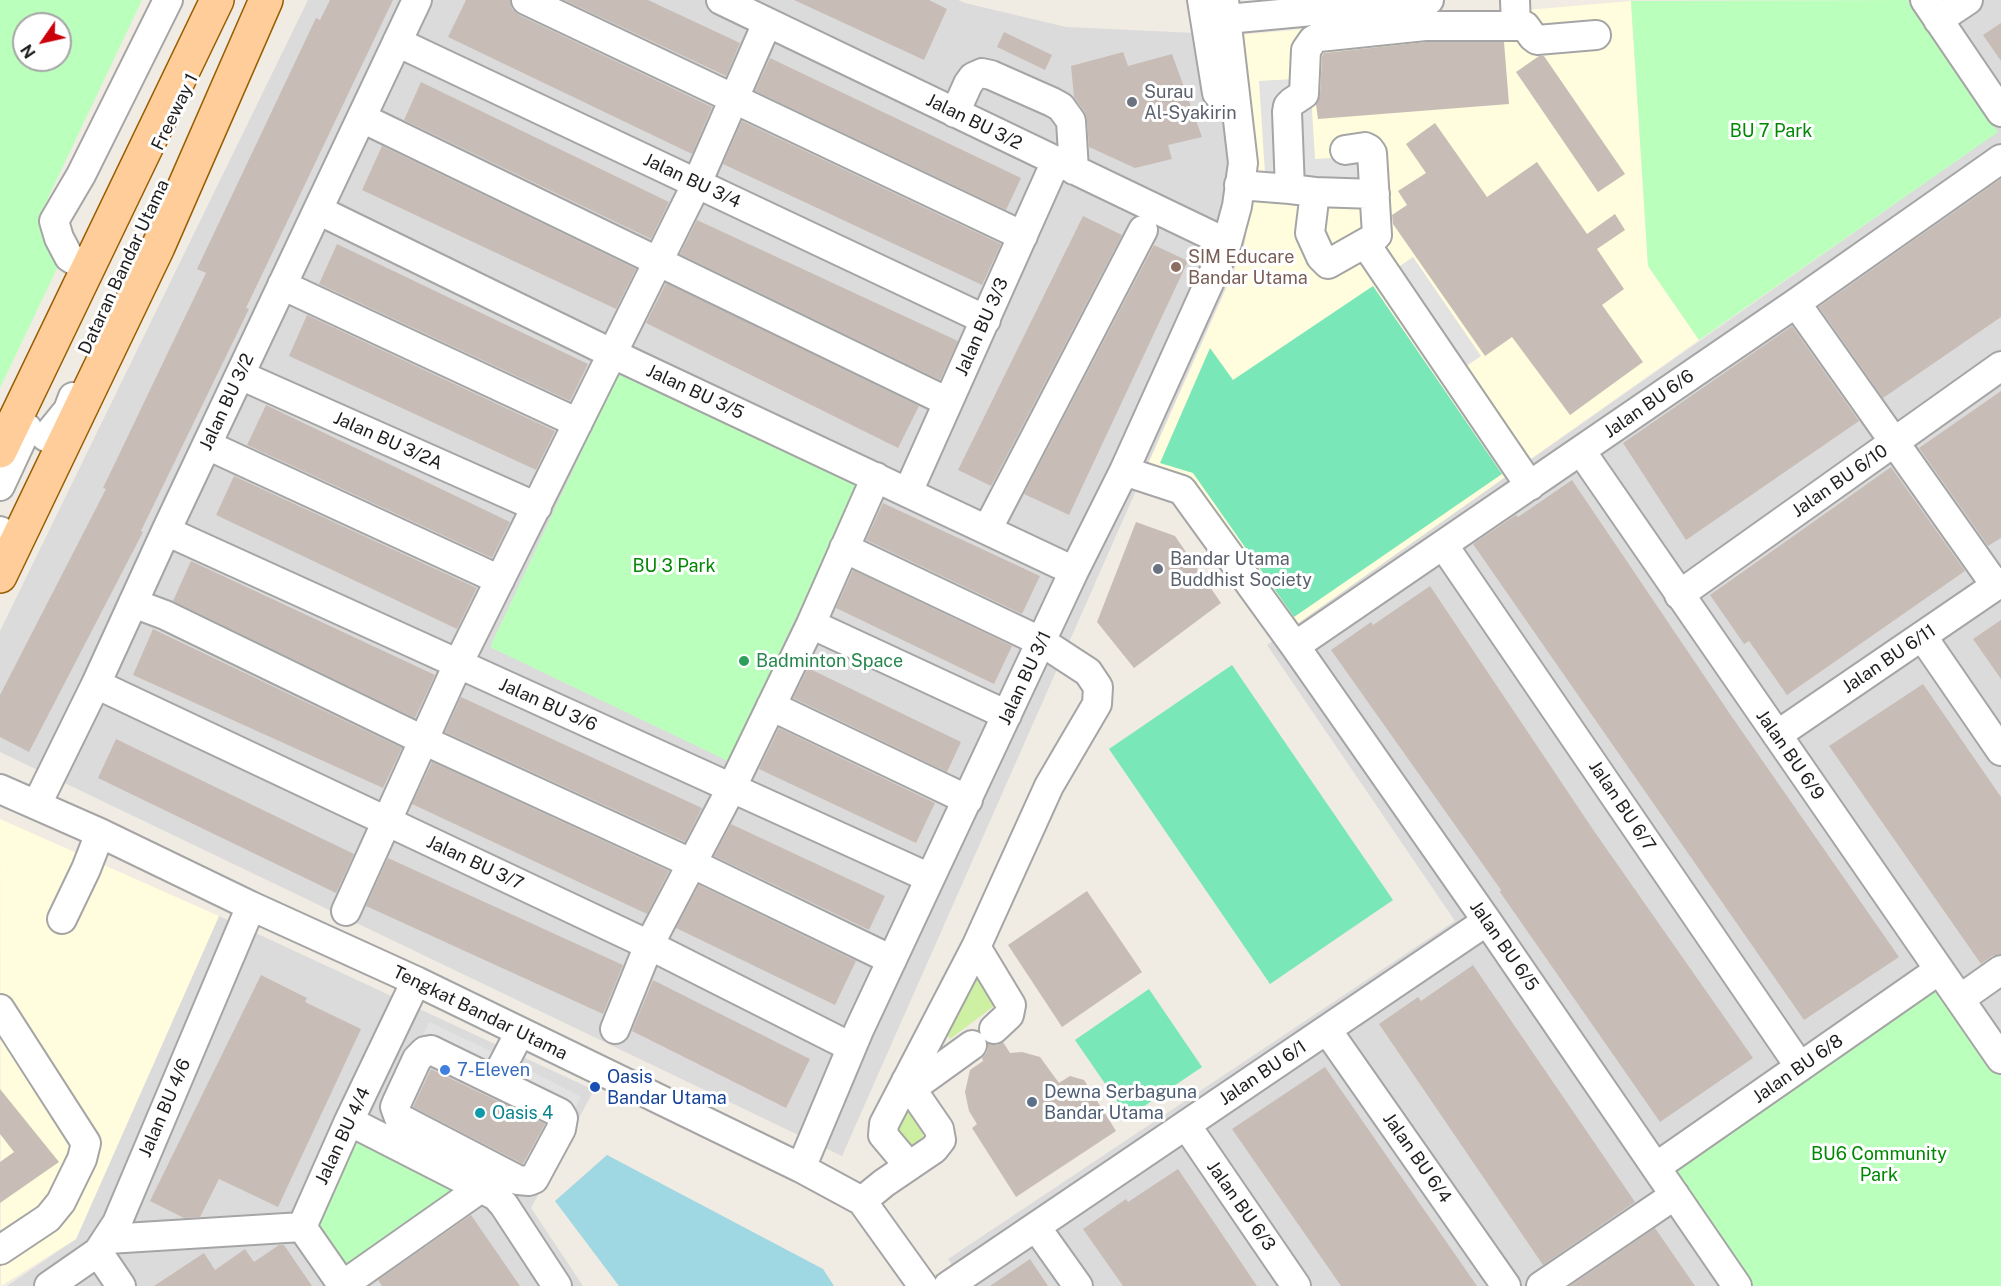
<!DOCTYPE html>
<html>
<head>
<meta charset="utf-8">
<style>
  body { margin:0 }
  #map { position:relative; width:2001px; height:1286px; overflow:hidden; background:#f0ebe3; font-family:"Public Sans",sans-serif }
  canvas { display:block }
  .north { position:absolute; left:12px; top:12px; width:60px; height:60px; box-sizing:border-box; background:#fff; border:2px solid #a5a5a5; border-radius:50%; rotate:236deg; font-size:16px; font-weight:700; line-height:24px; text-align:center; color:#1e1e1e }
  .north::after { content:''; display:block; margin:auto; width:21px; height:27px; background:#cc000b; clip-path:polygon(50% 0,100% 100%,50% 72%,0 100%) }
</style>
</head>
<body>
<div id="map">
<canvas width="2001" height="1286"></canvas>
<div class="north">N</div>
</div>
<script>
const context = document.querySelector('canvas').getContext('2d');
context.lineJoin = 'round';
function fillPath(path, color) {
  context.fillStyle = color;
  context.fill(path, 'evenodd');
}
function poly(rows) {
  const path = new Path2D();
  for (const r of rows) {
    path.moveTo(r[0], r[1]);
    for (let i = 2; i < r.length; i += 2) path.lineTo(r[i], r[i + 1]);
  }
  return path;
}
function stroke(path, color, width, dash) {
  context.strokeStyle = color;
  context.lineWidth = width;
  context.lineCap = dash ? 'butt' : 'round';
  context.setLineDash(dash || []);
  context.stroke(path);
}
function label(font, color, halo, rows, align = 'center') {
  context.font = font + ' "Public Sans",sans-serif';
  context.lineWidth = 6;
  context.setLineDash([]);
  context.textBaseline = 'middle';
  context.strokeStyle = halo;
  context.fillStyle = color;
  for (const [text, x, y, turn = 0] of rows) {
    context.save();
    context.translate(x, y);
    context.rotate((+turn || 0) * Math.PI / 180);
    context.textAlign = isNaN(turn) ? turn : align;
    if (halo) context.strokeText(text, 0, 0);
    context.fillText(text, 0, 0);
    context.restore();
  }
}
const residential = poly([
  [308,0,958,0,965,3,1066,27,1238,35,1252,166,1248,237,842,1156,0,752,0,631],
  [1907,0,2001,0,2001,1286,966,1286,948,1259,1455,921,1267,645,1997,132],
  [219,916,594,1090,531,1208,583,1286,7,1286,76,1239]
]);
const education = poly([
  [1631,1,1648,266,1699,340,1291,628,1146,469,1243,251,1250,212,1238,35],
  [0,819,219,916,76,1239,1,1286]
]);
const grass = poly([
  [969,964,998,1003,950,1039,937,1017],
  [900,1108,912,1111,920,1124,924,1139,913,1148,900,1135,893,1118]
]);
const park = poly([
  [0,0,142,0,38,219,61,260,0,388],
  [24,24,60,24,60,60,24,60],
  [1907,0,1998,132,1699,340,1648,266,1631,1],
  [620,370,859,484,728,761,490,647],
  [1939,975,2001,1065,2001,1286,1741,1286,1660,1168],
  [358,1137,467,1193,345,1277,311,1230]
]);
const pitch = poly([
  [1373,286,1502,474,1294,617,1193,473,1160,463,1210,348,1233,380],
  [1232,665,1393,900,1270,984,1109,749],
  [1149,989,1202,1067,1128,1117,1075,1040]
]);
const parking = poly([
  [1310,78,1315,159,1368,156,1369,183,1266,189,1259,81],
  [1413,257,1481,356,1465,367,1397,268],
  [429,1022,497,1054,491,1067,423,1035],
  [514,1062,581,1097,574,1110,507,1075]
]);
const water = poly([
  [607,1155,823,1269,834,1286,619,1286,555,1201]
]);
const building = poly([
  [330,0,393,0,246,308,249,309,141,531,143,532,29,752,0,737,0,695,106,489,103,488,206,273,197,269,316,18,320,20],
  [466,0,510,0,512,9,519,15,712,107,692,154,448,37],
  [564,0,648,0,740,43,726,76],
  [794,0,929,0,947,9,924,60],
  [2001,23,2001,61,1983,35],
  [1004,32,1052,55,1045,70,997,47],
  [1426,42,1504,42,1509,104,1318,119,1316,104,1320,95,1322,56,1324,53],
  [1123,52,1128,66,1172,54,1202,137,1168,145,1172,159,1135,168,1089,147,1087,119,1084,111,1074,97,1071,66],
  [1539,56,1544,56,1625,174,1598,192,1516,72],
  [770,58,1021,178,1006,210,755,91],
  [421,82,669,202,651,239,404,120],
  [742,121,1001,244,982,285,723,164],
  [1435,123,1487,197,1537,162,1587,234,1615,214,1625,230,1597,249,1624,289,1602,305,1643,362,1570,415,1512,337,1485,356,1393,224,1392,215,1407,205,1398,191,1426,173,1406,144],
  [382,146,636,269,616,309,362,190],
  [2001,179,2001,317,1883,398,1819,307],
  [1083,216,1122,235,991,486,958,470],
  [697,220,958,341,940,380,680,254],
  [337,244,588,364,570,401,319,284],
  [1154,245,1188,261,1069,515,1024,494],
  [666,283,919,406,898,448,646,323],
  [307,315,555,431,536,470,289,356],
  [1792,326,1859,421,1686,540,1623,443],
  [2001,391,2001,538,1988,546,1919,448],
  [266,405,510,522,492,558,247,445],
  [1891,467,1965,571,1787,695,1749,641,1744,644,1710,595],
  [234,476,477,588,457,629,216,515],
  [1572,480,1732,717,1899,957,1804,1020,1473,544,1516,515,1518,517],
  [883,503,1040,576,1022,614,866,540],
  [1136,522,1175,536,1221,603,1134,668,1097,622],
  [191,561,435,675,415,718,173,601],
  [853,570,1012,646,994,684,836,608],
  [1430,586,1594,831,1753,1058,1660,1122,1500,892,1501,890,1331,650,1371,622,1373,625],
  [2001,620,2001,679,1973,639],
  [153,629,402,748,383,788,133,675],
  [808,668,961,742,947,772,793,698],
  [1923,684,2001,797,2001,954,1992,956,1981,964,1829,746],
  [461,697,702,808,685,842,445,732],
  [779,728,935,803,916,843,759,769],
  [116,739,354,854,336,893,98,778],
  [432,762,669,871,647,914,412,804],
  [731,824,885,896,869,930,714,856],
  [388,858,623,965,603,1014,366,906],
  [699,885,856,961,835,1005,676,928],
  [1087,891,1142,972,1062,1027,1008,945],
  [1473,965,1635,1202,1543,1265,1379,1024,1418,997,1421,1001],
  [261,975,307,998,305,1002,361,1029,278,1207,219,1179,200,1217,184,1218,150,1201],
  [653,980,810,1059,786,1108,632,1031],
  [1003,1042,1010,1053,1022,1052,1040,1057,1059,1083,1070,1076,1084,1080,1116,1131,1016,1197,972,1128,977,1124,969,1111,965,1092,970,1070,983,1061,982,1058,987,1052,988,1044,997,1045],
  [1325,1067,1477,1286,1341,1286,1232,1129],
  [431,1069,545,1124,523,1164,413,1107],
  [0,1089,59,1162,0,1203,0,1162,14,1152,0,1134],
  [1178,1169,1257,1286,1123,1286,1083,1229,1126,1199,1128,1202],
  [471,1215,520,1286,382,1286,378,1280],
  [1655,1228,1695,1286,1570,1286],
  [279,1245,284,1245,312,1286,154,1286,204,1253,215,1270,245,1249,254,1262],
  [1030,1259,1048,1286,990,1286]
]);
const minor = poly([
  [526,0,1023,236],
  [721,0,1227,243],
  [1202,0,1217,93],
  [1515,0,1516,26],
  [1925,0,2001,112],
  [1227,19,1429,0],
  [1938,20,1968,0],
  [397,42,986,320],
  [955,113,968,84,973,77,982,73,991,75,1052,102,1061,107,1071,121,1074,170],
  [362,118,948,402],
  [1345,150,1365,147,1369,149,1372,153,1377,235,1374,238,1328,264,1321,257,1310,233,1315,192,1290,189,1287,112,1288,106,1292,102,1304,94,1306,50,1313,40,1319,37,1425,26,1525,26,1533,37,1537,40,1596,35],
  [1239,185,1290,189],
  [1315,192,1375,194],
  [318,210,611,353,1074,571],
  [1365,243,1530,486],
  [87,268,69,257,59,238,54,221,81,175,168,0],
  [282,285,578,423],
  [1796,303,1996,586],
  [240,375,537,507],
  [46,437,68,410,73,397],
  [218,450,500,580],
  [1581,451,2001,1059],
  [1124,471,1182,490,1295,646,1487,921,1737,1286],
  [0,486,27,428],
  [908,492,1056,161],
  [987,530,1143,230],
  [0,531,2,532],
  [166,531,930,878],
  [1444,546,1800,1067],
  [844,548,1042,642,1088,672,1098,687,1097,704,1049,786,976,947,884,1124,883,1135,909,1166],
  [1679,595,2001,366],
  [133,603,165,615,423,740,691,863,892,960],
  [811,624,1007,715],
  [1922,636,2001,751],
  [1295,646,1796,303,2001,159],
  [96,684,649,945,851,1047],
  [771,706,968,800],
  [1777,735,2001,582],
  [0,789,100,833,251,906,416,981,801,1168,862,1201,923,1286],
  [37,804,96,684,166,531,417,0],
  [346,911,458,664,697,183,767,23],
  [62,919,86,869,100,833],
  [976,947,1011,1005,1009,1015,994,1029],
  [1960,999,2001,970],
  [0,1009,86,1143,82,1159,61,1202,48,1218,0,1250],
  [615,1029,649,945,731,789,811,624,876,477],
  [1327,1030,1506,1286],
  [431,1050,560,1113,563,1118,561,1129,534,1179,529,1181,518,1180,399,1118,395,1107,397,1102,417,1059,425,1051,431,1050],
  [495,1080,520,1032],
  [911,1089,972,1045],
  [349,1121,496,1196,504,1205,557,1286],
  [1186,1125,1296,1286],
  [1656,1167,1939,970],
  [801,1168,859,1030,1074,571,1124,471,1227,243,1237,206,1243,163,1224,0],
  [862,1201,884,1183,934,1149,941,1140,939,1129,906,1081],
  [1036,1227,1078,1286],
  [108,1239,302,1227],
  [98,1252,121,1286],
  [343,1285,481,1188],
  [49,1286,98,1252,117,1223,251,906],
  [343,1286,302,1227,349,1121,416,981],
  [948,1286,1487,921],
  [1541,1286,1675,1195]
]);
const major = poly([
  [0,451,217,0],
  [0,576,158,247,266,0]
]);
const markers = [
  [1132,102,6,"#6b7280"],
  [1176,267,6,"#8d6e63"],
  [1158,569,6,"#6b7280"],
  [744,661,6,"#2e9e5b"],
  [445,1070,6,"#3f7fe0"],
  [595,1087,6,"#1a4fb4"],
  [1032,1102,6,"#5c6f8a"],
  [480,1113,6,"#0f9aa8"]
];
const worshipNames = [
  ["Surau",1144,92],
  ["Al-Syakirin",1144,113],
  ["Bandar Utama",1170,559],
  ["Buddhist Society",1170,580]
];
const streetNames = [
  ["Freeway 1",175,112,-64],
  ["Jalan BU 3/2",974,122,26],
  ["Jalan BU 3/4",692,181,25],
  ["Dataran Bandar Utama",124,267,-65],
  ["Jalan BU 3/3",982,327,-66],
  ["Jalan BU 3/5",695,392,25],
  ["Jalan BU 3/2",227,402,-65],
  ["Jalan BU 6/6",1649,404,-35],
  ["Jalan BU 3/2A",388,441,24],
  ["Jalan BU 6/10",1840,481,-35],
  ["Jalan BU 6/11",1889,659,-34],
  ["Jalan BU 3/1",1025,678,-65],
  ["Jalan BU 3/6",548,705,24],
  ["Jalan BU 6/9",1790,755,55],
  ["Jalan BU 6/7",1622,806,56],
  ["Jalan BU 3/7",475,863,25],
  ["Jalan BU 6/5",1504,946,55],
  ["Tengkat Bandar Utama",480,1013,26],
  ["Jalan BU 6/8",1798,1069,-35],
  ["Jalan BU 6/1",1263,1073,-34],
  ["Jalan BU 4/6",165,1108,-67],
  ["Jalan BU 4/4",343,1136,-65],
  ["Jalan BU 6/4",1417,1158,55],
  ["Jalan BU 6/3",1241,1206,55]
];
const parkNames = [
  ["BU 7 Park",1771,131],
  ["BU 3 Park",674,566],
  ["BU6 Community",1879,1154],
  ["Park",1879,1175]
];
const educationNames = [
  ["SIM Educare",1188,257],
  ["Bandar Utama",1188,278]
];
const leisureNames = [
  ["Badminton Space",756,661]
];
const shopNames = [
  ["7-Eleven",457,1070]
];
const transitNames = [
  ["Oasis",607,1077],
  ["Bandar Utama",607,1098]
];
const serviceNames = [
  ["Dewna Serbaguna",1044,1092],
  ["Bandar Utama",1044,1113]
];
const cultureNames = [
  ["Oasis 4",492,1113]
];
fillPath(residential, '#dcdbdb');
fillPath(education, '#fffddd');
fillPath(grass, '#cdf0a3');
fillPath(park, '#bbffbd');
fillPath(pitch, '#79e7b7');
fillPath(parking, '#e2e2e2');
fillPath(water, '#9fd7e2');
fillPath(building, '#c8bdb6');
stroke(minor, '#a5a5a5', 32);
stroke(major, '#985d00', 36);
stroke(minor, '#fff', 28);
stroke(major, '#ffcd99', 33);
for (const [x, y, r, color] of markers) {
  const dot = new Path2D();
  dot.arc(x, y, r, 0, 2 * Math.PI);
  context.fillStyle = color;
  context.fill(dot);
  stroke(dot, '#fff', 2);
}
label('18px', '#5b616d', '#fff', worshipNames, 'left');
label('18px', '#1e1e1e', '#fff', streetNames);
label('18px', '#008804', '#fff', parkNames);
label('18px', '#785e54', '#fff', educationNames, 'left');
label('18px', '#27864d', '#fff', leisureNames, 'left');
label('18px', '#366cbe', '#fff', shopNames, 'left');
label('18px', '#164399', '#fff', transitNames, 'left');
label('18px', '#4e5e75', '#fff', serviceNames, 'left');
label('18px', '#0d838f', '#fff', cultureNames, 'left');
</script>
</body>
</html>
